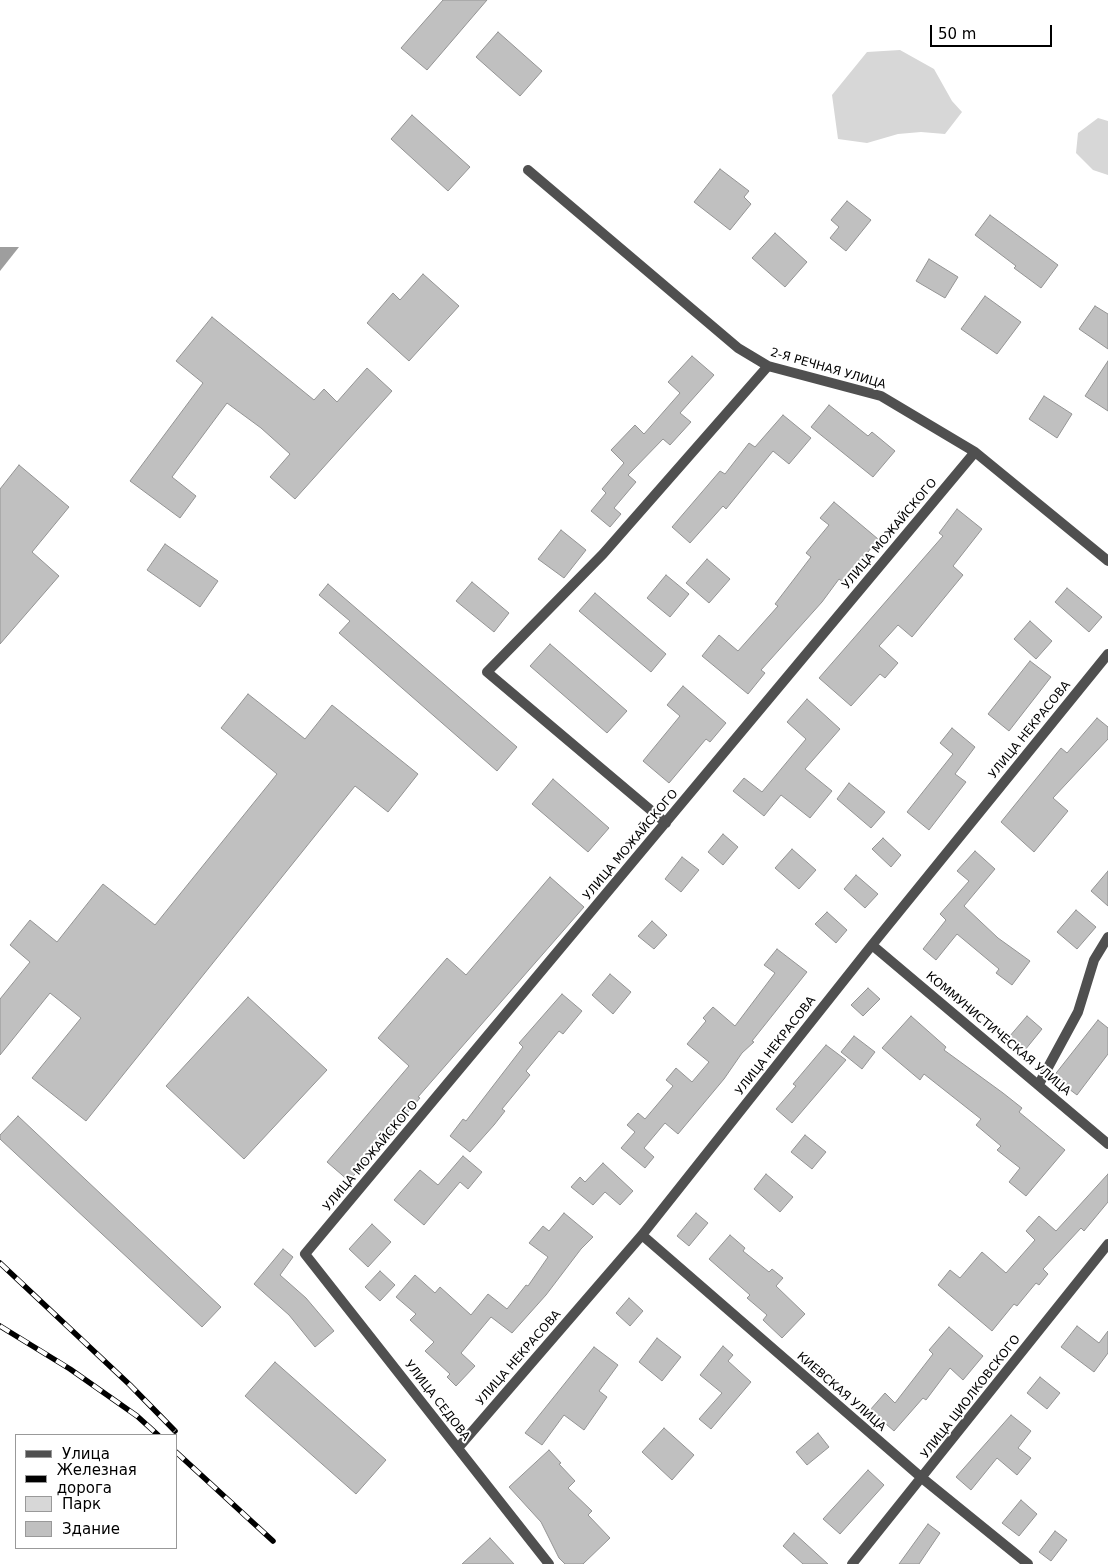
<!DOCTYPE html>
<html>
<head>
<meta charset="utf-8">
<style>
  body { margin:0 }
  #map { position:relative; width:1108px; height:1564px; overflow:hidden; background:#fff; font-family:"DejaVu Sans",sans-serif }
  canvas { display:block }
  .legend { position:absolute; left:15px; top:1434px; width:162px; height:115px; box-sizing:border-box; background:#fff; border:1px solid #999; margin:0; padding:6px 9px; list-style:none; font-size:15px; color:#000 }
  .legend li { display:flex; align-items:center; gap:10px; height:25px }
  .legend b { width:25px; border:1px solid #999 }
  .scale { position:absolute; left:930px; top:25px; width:122px; height:22px; box-sizing:border-box; border:2px solid #000; border-top:0; padding-left:6px; font-size:15px; line-height:18px; white-space:nowrap; color:#000; -webkit-text-stroke:4px #fff; paint-order:stroke }
</style>
</head>
<body>
<div id="map">
<canvas width="1108" height="1564"></canvas>
<ul class="legend">
<li><b style="height:6px;background:#505050"></b>Улица</li>
<li><b style="height:6px;background:#000"></b>Железная дорога</li>
<li><b style="height:14px;background:#d7d7d7"></b>Парк</li>
<li><b style="height:14px;background:#c0c0c0"></b>Здание</li>
</ul>
<div class="scale">50 m</div>
</div>
<script>
const context = document.querySelector('canvas').getContext('2d');
context.lineJoin = 'round';
function fillPath(path, color) {
  context.fillStyle = color;
  context.fill(path, 'evenodd');
}
function poly(rows) {
  const path = new Path2D();
  for (const r of rows) {
    path.moveTo(r[0], r[1]);
    for (let i = 2; i < r.length; i += 2) path.lineTo(r[i], r[i + 1]);
  }
  return path;
}
function stroke(path, color, width, dash) {
  context.strokeStyle = color;
  context.lineWidth = width;
  context.lineCap = dash ? 'butt' : 'round';
  context.setLineDash(dash || []);
  context.stroke(path);
}
function label(font, color, halo, rows, align = 'center') {
  context.font = font + ' "DejaVu Sans",sans-serif';
  context.lineWidth = 4;
  context.setLineDash([]);
  context.textBaseline = 'middle';
  context.strokeStyle = halo;
  context.fillStyle = color;
  for (const [text, x, y, turn = 0] of rows) {
    context.save();
    context.translate(x, y);
    context.rotate((+turn || 0) * Math.PI / 180);
    context.textAlign = isNaN(turn) ? turn : align;
    if (halo) context.strokeText(text, 0, 0);
    context.fillText(text, 0, 0);
    context.restore();
  }
}
const green = poly([
  [900,50,934,69,952,101,962,112,945,134,921,132,898,134,867,143,838,139,832,95,867,52],
  [1098,118,1108,121,1108,175,1093,170,1076,153,1078,133]
]);
const water = poly([
  [0,247,19,247,0,271]
]);
const building = poly([
  [443,0,487,0,427,70,401,48,443,0],
  [498,32,542,71,520,96,476,57,498,32],
  [412,115,470,167,448,191,391,139,412,115],
  [720,169,749,191,744,197,751,204,730,230,694,202,720,169],
  [847,201,871,220,846,251,830,238,839,227,831,220,847,201],
  [990,215,1058,265,1041,288,1014,268,1016,266,975,235,990,215],
  [775,233,807,262,785,287,752,258,775,233],
  [929,259,958,277,945,298,916,281,929,259],
  [423,274,459,306,409,361,367,323,393,293,400,300,423,274],
  [985,296,1021,322,997,354,961,329,985,296],
  [1095,306,1108,314,1108,349,1079,329,1095,306],
  [212,317,314,400,324,389,337,402,367,368,392,391,295,499,270,477,290,454,261,428,227,403,172,477,196,496,180,518,130,481,203,383,176,361,212,317],
  [692,356,714,375,680,413,691,422,670,445,663,439,628,475,636,482,614,508,621,514,610,527,591,511,606,493,602,489,624,463,611,450,635,425,644,434,680,393,668,382,692,356],
  [1108,361,1108,411,1085,396,1108,361],
  [1044,396,1072,414,1057,438,1029,419,1044,396],
  [829,405,868,436,872,432,895,451,873,477,811,427,829,405],
  [783,415,811,438,789,464,773,451,726,509,723,506,690,543,672,527,720,471,725,474,749,443,755,447,783,415],
  [19,465,69,507,32,552,59,576,0,644,0,489,19,465],
  [834,502,878,539,844,583,839,579,822,602,761,670,765,673,748,694,702,656,719,635,738,651,778,606,775,604,811,557,806,553,829,525,820,518,834,502],
  [957,509,982,529,953,566,963,575,912,637,898,625,879,646,898,663,885,678,880,674,851,706,819,678,943,536,939,533,957,509],
  [561,530,586,550,564,578,538,559,561,530],
  [165,544,218,581,200,607,147,570,165,544],
  [707,559,730,579,709,603,686,583,707,559],
  [666,575,689,594,670,617,647,598,666,575],
  [472,582,509,613,494,632,456,601,472,582],
  [328,584,517,747,497,771,339,633,350,621,319,595,328,584],
  [1067,588,1102,617,1089,632,1055,602,1067,588],
  [595,593,666,654,651,672,579,611,595,593],
  [1030,621,1052,641,1036,659,1014,639,1030,621],
  [550,644,627,711,607,733,530,666,550,644],
  [1030,661,1051,677,1009,731,988,714,1030,661],
  [683,686,726,723,710,742,706,739,669,783,643,761,680,716,667,705,683,686],
  [248,694,305,739,332,705,418,774,388,812,355,786,86,1121,32,1078,81,1018,50,993,0,1055,0,999,30,962,10,945,30,920,57,942,103,884,155,925,277,774,221,728,248,694],
  [807,699,840,729,805,769,832,791,810,818,781,795,764,816,733,791,744,778,762,792,806,739,787,722,807,699],
  [1097,718,1108,727,1108,739,1053,798,1068,811,1034,852,1001,822,1061,748,1067,753,1097,718],
  [952,728,975,747,955,774,966,782,929,830,907,812,953,754,940,743,952,728],
  [553,779,609,828,588,852,532,804,553,779],
  [849,783,885,812,871,828,837,799,849,783],
  [723,834,738,847,723,865,708,852,723,834],
  [883,838,901,855,891,867,872,849,883,838],
  [792,849,816,870,799,889,775,868,792,849],
  [975,851,995,869,964,906,998,938,1030,961,1012,985,996,973,999,969,957,934,936,960,923,949,946,920,940,914,969,881,957,871,975,851],
  [682,857,699,870,681,892,665,879,682,857],
  [1108,871,1108,906,1091,891,1108,871],
  [856,875,878,894,865,908,844,889,856,875],
  [550,877,584,907,418,1097,420,1098,349,1181,327,1162,409,1066,378,1038,447,958,466,975,550,877],
  [1076,910,1096,927,1077,949,1057,932,1076,910],
  [827,912,847,930,836,943,815,924,827,912],
  [652,921,667,935,654,949,638,936,652,921],
  [777,949,807,972,752,1041,754,1042,742,1053,724,1079,678,1134,665,1123,644,1148,654,1157,645,1168,621,1148,635,1132,627,1125,638,1113,645,1119,673,1086,666,1080,676,1068,692,1082,709,1062,687,1044,706,1021,703,1018,713,1007,735,1026,775,973,764,965,777,949],
  [610,974,631,992,613,1014,592,995,610,974],
  [868,988,880,999,863,1016,851,1005,868,988],
  [562,994,582,1011,563,1034,559,1031,526,1071,530,1075,502,1109,505,1111,494,1125,470,1152,450,1136,463,1119,466,1121,523,1047,519,1043,562,994],
  [248,997,327,1070,244,1159,166,1086,248,997],
  [911,1016,946,1047,944,1050,1003,1093,1022,1108,1019,1112,1065,1150,1026,1196,1009,1182,1020,1168,997,1150,1001,1146,976,1125,981,1119,924,1074,920,1080,882,1048,911,1016],
  [1027,1016,1042,1029,1025,1050,1009,1037,1027,1016],
  [1098,1020,1108,1028,1108,1054,1077,1095,1053,1077,1098,1020],
  [854,1036,875,1052,862,1069,841,1052,854,1036],
  [826,1045,846,1060,792,1123,776,1109,796,1086,793,1084,826,1045],
  [18,1116,221,1307,202,1327,0,1139,0,1135,18,1116],
  [805,1135,826,1152,812,1169,791,1152,805,1135],
  [463,1156,482,1172,468,1189,460,1182,424,1225,394,1200,420,1170,438,1185,463,1156],
  [603,1163,633,1191,620,1205,605,1192,593,1205,571,1187,580,1177,585,1182,603,1163],
  [766,1174,793,1197,780,1212,754,1189,766,1174],
  [1108,1174,1108,1202,1084,1231,1081,1228,1043,1269,1048,1274,1039,1285,1036,1283,1017,1306,1014,1304,992,1331,938,1285,950,1270,960,1278,982,1252,1006,1273,1035,1240,1026,1231,1039,1216,1056,1231,1108,1174],
  [564,1213,593,1237,581,1249,546,1295,512,1333,491,1317,461,1353,475,1366,456,1386,447,1377,450,1374,425,1351,434,1342,410,1320,416,1314,396,1297,415,1275,435,1293,440,1287,471,1315,488,1294,507,1309,526,1285,528,1286,548,1257,529,1243,543,1226,549,1231,564,1213],
  [696,1213,708,1223,689,1246,677,1236,696,1213],
  [372,1224,391,1242,368,1267,349,1249,372,1224],
  [730,1235,745,1248,743,1251,769,1272,772,1269,783,1278,776,1286,805,1314,782,1338,763,1320,767,1315,747,1298,750,1295,709,1259,730,1235],
  [283,1249,293,1257,280,1275,306,1298,334,1331,315,1347,289,1315,254,1284,283,1249],
  [380,1271,395,1285,380,1301,365,1287,380,1271],
  [629,1298,643,1311,630,1326,616,1313,629,1298],
  [1077,1326,1099,1343,1108,1331,1108,1353,1094,1372,1061,1347,1077,1326],
  [949,1327,983,1356,963,1380,950,1368,926,1400,923,1398,894,1431,870,1410,885,1393,895,1403,933,1354,929,1350,949,1327],
  [657,1338,681,1357,662,1381,639,1362,657,1338],
  [723,1346,733,1355,728,1361,751,1382,711,1429,699,1419,722,1393,700,1375,723,1346],
  [594,1347,618,1365,599,1391,607,1397,584,1430,564,1415,542,1445,525,1433,594,1347],
  [275,1362,386,1460,356,1494,245,1396,275,1362],
  [1040,1377,1060,1393,1047,1409,1027,1393,1040,1377],
  [1011,1415,1031,1431,1018,1448,1031,1458,1017,1475,997,1458,971,1490,956,1477,1011,1415],
  [664,1428,694,1455,672,1480,642,1452,664,1428],
  [818,1433,829,1447,807,1465,796,1452,818,1433],
  [549,1450,561,1463,559,1464,575,1481,568,1488,592,1511,588,1515,610,1538,583,1564,565,1564,559,1558,541,1522,509,1487,549,1450],
  [868,1470,884,1485,840,1534,823,1519,868,1470],
  [1021,1500,1037,1514,1019,1536,1002,1523,1021,1500],
  [928,1524,940,1533,919,1564,899,1564,928,1524],
  [1055,1531,1067,1540,1051,1561,1039,1552,1055,1531],
  [794,1533,828,1564,803,1564,783,1546,794,1533],
  [490,1538,514,1564,462,1564,490,1538]
]);
const street = poly([
  [528,170,738,348,768,366,881,396,975,452,1108,561],
  [666,823,487,672,603,554,768,366],
  [872,945,1108,1144],
  [1039,1084,1078,1012,1094,960,1108,937],
  [642,1235,922,1478,1028,1564],
  [458,1448,642,1235,872,945,1108,654],
  [549,1564,305,1254,975,452],
  [852,1564,1108,1244]
]);
const rail = poly([
  [0,1263,130,1385,175,1431],
  [0,1326,70,1369,137,1416,158,1435],
  [176,1452,273,1541]
]);
const streetNames = [
  ["2-Я РЕЧНАЯ УЛИЦА",828,369,16],
  ["УЛИЦА МОЖАЙСКОГО",890,534,-50],
  ["УЛИЦА НЕКРАСОВА",1030,730,-51],
  ["УЛИЦА МОЖАЙСКОГО",631,845,-50],
  ["КОММУНИСТИЧЕСКАЯ УЛИЦА",998,1034,40],
  ["УЛИЦА НЕКРАСОВА",776,1046,-52],
  ["УЛИЦА МОЖАЙСКОГО",371,1156,-50],
  ["УЛИЦА НЕКРАСОВА",519,1358,-49],
  ["КИЕВСКАЯ УЛИЦА",841,1392,41],
  ["УЛИЦА ЦИОЛКОВСКОГО",971,1397,-52],
  ["УЛИЦА СЕДОВА",437,1401,52]
];
fillPath(green, '#d7d7d7');
fillPath(water, '#9e9e9e');
fillPath(building, '#c0c0c0');
stroke(building, '#949494', 1);
stroke(street, '#505050', 10);
stroke(rail, '#000', 5.5);
stroke(rail, '#fff', 4, [11]);
label('12px', '#000', '#fff', streetNames);
</script>
</body>
</html>
